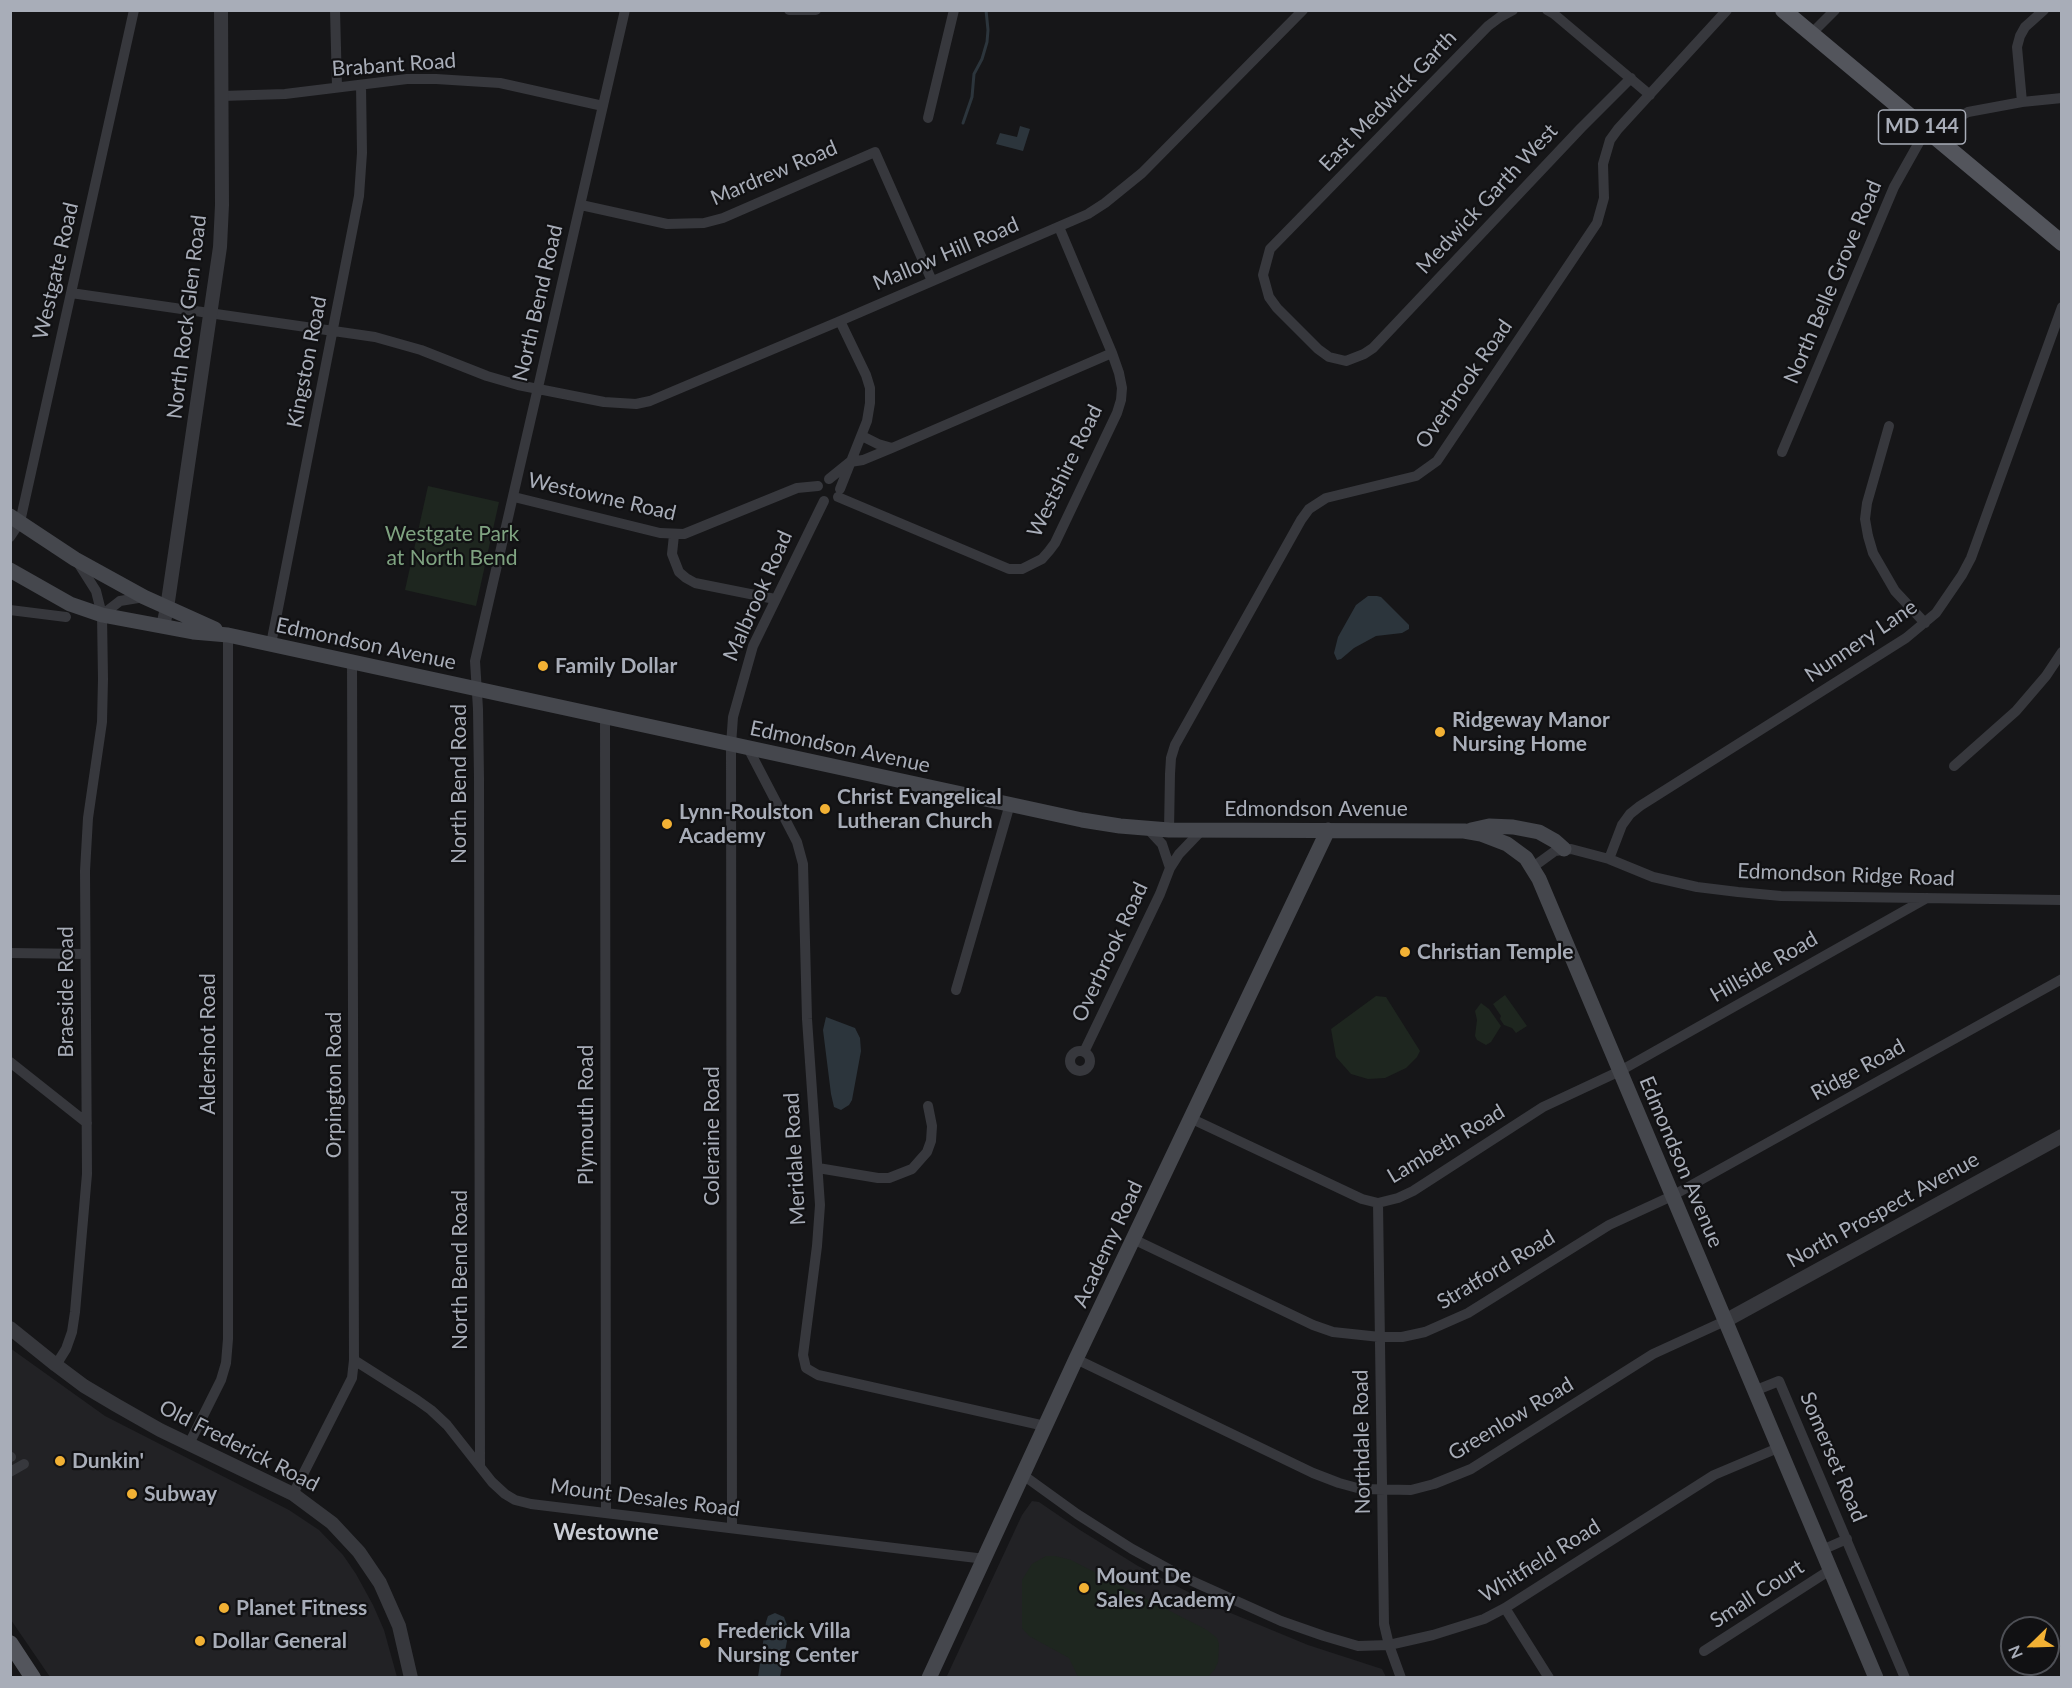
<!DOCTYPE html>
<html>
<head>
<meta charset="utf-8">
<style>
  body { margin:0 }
  #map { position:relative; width:2072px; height:1688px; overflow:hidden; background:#161618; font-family:Lato,sans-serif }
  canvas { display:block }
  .frame { position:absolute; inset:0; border:12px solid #a8adb8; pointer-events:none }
  .north { position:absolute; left:2000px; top:1616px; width:60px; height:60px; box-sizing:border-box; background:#111113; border:2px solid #4d4f55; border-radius:50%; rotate:247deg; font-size:16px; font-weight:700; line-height:24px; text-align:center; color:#a8adb8 }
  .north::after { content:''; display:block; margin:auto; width:21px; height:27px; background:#f2b134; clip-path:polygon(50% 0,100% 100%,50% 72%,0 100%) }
</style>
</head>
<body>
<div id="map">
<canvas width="2072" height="1688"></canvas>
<div class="frame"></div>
<div class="north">N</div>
</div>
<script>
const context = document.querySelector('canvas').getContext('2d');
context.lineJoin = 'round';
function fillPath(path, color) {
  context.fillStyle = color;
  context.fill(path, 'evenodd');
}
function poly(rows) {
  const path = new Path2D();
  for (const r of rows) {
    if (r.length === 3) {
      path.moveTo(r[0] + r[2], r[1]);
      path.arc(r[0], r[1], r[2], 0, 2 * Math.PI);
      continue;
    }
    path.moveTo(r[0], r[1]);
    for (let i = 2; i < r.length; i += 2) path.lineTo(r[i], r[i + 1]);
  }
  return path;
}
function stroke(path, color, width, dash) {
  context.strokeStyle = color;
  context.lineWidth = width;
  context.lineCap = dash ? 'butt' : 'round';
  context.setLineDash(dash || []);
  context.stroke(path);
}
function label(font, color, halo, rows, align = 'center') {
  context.font = font + ' Lato,sans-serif';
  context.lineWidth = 4.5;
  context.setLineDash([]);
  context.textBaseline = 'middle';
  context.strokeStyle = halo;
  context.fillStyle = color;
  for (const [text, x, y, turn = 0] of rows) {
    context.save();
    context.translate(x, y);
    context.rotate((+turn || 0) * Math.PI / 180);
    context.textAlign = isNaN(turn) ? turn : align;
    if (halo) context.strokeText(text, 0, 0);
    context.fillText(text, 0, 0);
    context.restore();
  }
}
const built = poly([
  [10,1348,105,1416,289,1510,319,1530,343,1555,356,1574,373,1605,384,1630,397,1677,50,1677,11,1620],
  [1032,1501,1039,1502,1080,1530,1138,1566,1221,1609,1308,1645,1382,1669,1386,1677,946,1678,1022,1515]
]);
const green = poly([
  [428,486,499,502,476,606,405,590],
  [1505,995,1527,1026,1516,1033,1512,1028,1504,1025,1500,1019,1501,1016,1493,1004],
  [1376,996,1386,997,1420,1051,1417,1057,1406,1068,1385,1078,1368,1079,1351,1074,1336,1057,1331,1029],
  [1481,1003,1489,1009,1501,1026,1491,1042,1486,1045,1477,1040,1475,1036,1477,1020,1475,1011],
  [1046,1556,1055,1556,1071,1560,1207,1630,1217,1638,1219,1644,1218,1662,1215,1669,1208,1677,1078,1677,1069,1658,1029,1636,1022,1628,1022,1580,1032,1564]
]);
const water = poly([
  [1020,126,1030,129,1023,151,996,144,1000,133,1017,137],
  [1368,596,1377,596,1381,597,1409,625,1409,629,1402,633,1376,636,1354,648,1341,659,1337,660,1334,653,1338,637,1356,605],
  [826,1017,855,1028,860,1038,861,1051,852,1100,849,1105,841,1110,834,1107,831,1094,823,1030],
  [775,1613,784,1617,787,1625,787,1641,780,1677,758,1677,766,1622,768,1616]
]);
const stream = poly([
  [963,123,972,97,974,74,982,59,987,42,988,30,986,10]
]);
const minor = poly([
  [335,10,337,87],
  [789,10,816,10],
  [1513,10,1500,17,1488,26,1270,249,1263,275,1269,297,1277,308,1318,349,1329,357,1346,361,1364,354,1373,348,1581,128,1631,78],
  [1547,10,1554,14,1650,95],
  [1811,34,1835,10],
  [222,96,285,94,407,79,436,79,500,83,603,106],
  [2022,102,2017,47,2020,36,2025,27,2044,10],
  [928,118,954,10],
  [1937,138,1949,123,1968,112,2022,102,2062,98],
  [581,205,667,224,704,223,723,218,875,152,932,281],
  [71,293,375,337,421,350,487,376,518,385,604,402,636,404,650,401,840,321,1088,214,1105,203,1142,173,1303,10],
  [1889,426,1867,503,1865,519,1868,536,1873,553,1895,591,1925,623],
  [862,436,878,444,892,448],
  [1782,452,1894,187,1926,130],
  [829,479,850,462,863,460,892,448,1112,353],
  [840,489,867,421,870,403,870,388,866,375,840,321],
  [514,497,660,533,684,534,797,488,818,486],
  [838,497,1009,569,1022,569,1042,559,1049,551,1055,543,1117,413,1121,400,1122,388,1119,373,1112,353,1059,227],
  [674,535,672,554,679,572,686,578,695,583,775,599],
  [10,537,20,522,134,10],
  [10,610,66,617],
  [102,615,120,601,144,597],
  [271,644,359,196,362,153,361,85],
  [605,717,606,1512],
  [748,748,797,842,803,864,807,1019,820,1205,817,1246,803,1355,806,1368,818,1375,1045,1426],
  [1954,766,2016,711,2046,676,2062,652],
  [1148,829,1162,844,1170,868],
  [1169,830,1170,774,1171,758,1175,745,1301,520,1309,509,1326,498,1416,476,1437,461,1597,223,1604,198,1603,164,1610,140,1618,129,1727,10],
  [1609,859,1622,825,1630,814,1640,806,1906,638,1936,613,1962,575,1971,558,2062,307],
  [1533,867,1555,851,1571,849,1609,859,1653,877,1697,887,1738,892,1781,896,2062,900],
  [10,953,85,954],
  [956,990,1010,804],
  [1080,1061,10],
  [1084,1052,1160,894,1170,868,1179,854,1202,830],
  [10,1062,87,1123],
  [1190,1118,1362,1199,1378,1203,1398,1198,1413,1191,1543,1107,1620,1071,1927,898],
  [818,1168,878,1178,889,1178,912,1169,927,1152,931,1141,932,1126,928,1106],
  [1378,1203,1384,1624,1389,1645,1401,1678],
  [1133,1239,1313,1325,1333,1332,1380,1337,1402,1337,1425,1332,1468,1313,1609,1225,1672,1196,2062,979],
  [1076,1359,1313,1473,1339,1483,1361,1489,1411,1490,1434,1484,1471,1469,1653,1354,1725,1321],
  [354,1360,417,1400,431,1410,447,1425,492,1482,505,1494,515,1500,531,1504,985,1559],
  [56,1365,66,1349,72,1332,75,1312,87,1174,85,871,88,818,102,722,103,679,102,615,96,591,77,561],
  [1754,1391,1779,1381,1905,1678],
  [189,1444,221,1380,226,1363,228,1339,228,635],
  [10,1457,11,1457],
  [480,1466,479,778,478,709,475,661,625,10],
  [10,1472,24,1464],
  [1023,1475,1077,1514,1132,1549,1183,1577,1281,1621,1324,1636,1358,1646,1389,1645,1433,1635,1484,1619,1505,1608,1714,1475,1778,1448],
  [293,1494,352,1378,354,1360,352,662],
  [732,1528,731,745,733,717,753,646,824,501],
  [1822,1550,1847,1539],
  [1505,1608,1549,1678],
  [1704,1651,1830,1570]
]);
const tertiary = poly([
  [163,626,167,608,220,247,222,205,221,10],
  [1725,1321,2062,1136],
  [10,1328,56,1365,84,1386,116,1405,160,1430,293,1494,332,1523,359,1552,380,1583,399,1626,411,1678]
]);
const secondary = poly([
  [10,516,75,559,144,597,215,629],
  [10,570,70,604,102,615,193,632,228,635,1082,820,1120,826,1169,830,1464,831,1481,834,1507,844,1526,858,1539,879,1876,1678],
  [1471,830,1489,826,1513,827,1539,832,1555,841,1564,849],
  [929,1678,1076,1359,1328,830]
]);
const primary = poly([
  [1783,10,2062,243],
  [10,1643,33,1678]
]);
const markers = [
  [543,666,6,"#f2b134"],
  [1440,732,6,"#f2b134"],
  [825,809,6,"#f2b134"],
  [667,824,6,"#f2b134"],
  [1405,952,6,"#f2b134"],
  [60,1461,6,"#f2b134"],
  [132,1494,6,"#f2b134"],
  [1084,1588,6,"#f2b134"],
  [224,1608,6,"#f2b134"],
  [200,1641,6,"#f2b134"],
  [705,1643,6,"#f2b134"]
];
const shields = [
  [1922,127,87]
];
const shieldNames = [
  ["MD 144",1922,127]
];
const streetNames = [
  ["Brabant Road",394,65,-4],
  ["East Medwick Garth",1388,101,-46],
  ["Mardrew Road",774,173,-23],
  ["Medwick Garth West",1487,199,-47],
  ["Mallow Hill Road",946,254,-23],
  ["Westgate Road",56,271,-77],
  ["North Belle Grove Road",1833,282,-67],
  ["North Bend Road",538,303,-77],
  ["North Rock Glen Road",187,317,-83],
  ["Kingston Road",307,362,-79],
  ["Overbrook Road",1464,384,-55],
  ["Westshire Road",1065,471,-64],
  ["Westowne Road",602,497,13],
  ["Malbrook Road",758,596,-66],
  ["Nunnery Lane",1861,641,-34],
  ["Edmondson Avenue",366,644,12],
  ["Edmondson Avenue",840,747,12],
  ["North Bend Road",459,784,-90],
  ["Edmondson Avenue",1316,809],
  ["Edmondson Ridge Road",1846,875,2],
  ["Overbrook Road",1110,952,-65],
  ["Hillside Road",1764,967,-30],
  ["Braeside Road",66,992,-90],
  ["Aldershot Road",208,1044,-90],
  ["Ridge Road",1858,1070,-29],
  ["Orpington Road",334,1085,-90],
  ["Plymouth Road",586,1115,-90],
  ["Coleraine Road",712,1136,-90],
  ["Lambeth Road",1446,1144,-31],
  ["Meridale Road",795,1159,-93],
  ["Edmondson Avenue",1681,1162,67],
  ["North Prospect Avenue",1883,1210,-29],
  ["Academy Road",1108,1244,-65],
  ["North Bend Road",460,1270,-90],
  ["Stratford Road",1496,1270,-31],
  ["Greenlow Road",1511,1419,-31],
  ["Northdale Road",1362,1442,-91],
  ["Old Frederick Road",239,1446,27],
  ["Somerset Road",1833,1457,67],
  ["Mount Desales Road",645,1498,7],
  ["Whitfield Road",1540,1561,-32],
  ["Small Court",1757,1594,-33]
];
const parkNames = [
  ["Westgate Park",452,534],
  ["at North Bend",452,558]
];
const poiNames = [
  ["Family Dollar",555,666],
  ["Ridgeway Manor",1452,720],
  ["Nursing Home",1452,744],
  ["Christ Evangelical",837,797],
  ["Lutheran Church",837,821],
  ["Lynn-Roulston",679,812],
  ["Academy",679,836],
  ["Christian Temple",1417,952],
  ["Dunkin'",72,1461],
  ["Subway",144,1494],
  ["Mount De",1096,1576],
  ["Sales Academy",1096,1600],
  ["Planet Fitness",236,1608],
  ["Frederick Villa",717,1631],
  ["Nursing Center",717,1655],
  ["Dollar General",212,1641]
];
const neighbourhoodNames = [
  ["Westowne",606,1533]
];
fillPath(built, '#222225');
fillPath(green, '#1e261f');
fillPath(water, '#2c353c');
stroke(stream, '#2c353c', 3);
stroke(minor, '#37383d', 10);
stroke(tertiary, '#37383d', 14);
stroke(secondary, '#45474d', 15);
stroke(primary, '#53555c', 16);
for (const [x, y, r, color] of markers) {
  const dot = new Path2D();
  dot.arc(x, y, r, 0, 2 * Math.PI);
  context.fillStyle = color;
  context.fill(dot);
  stroke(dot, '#111113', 2);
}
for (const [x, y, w] of shields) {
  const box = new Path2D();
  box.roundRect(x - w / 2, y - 17, w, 34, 4.5);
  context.fillStyle = '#111113';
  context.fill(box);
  stroke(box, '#a8adb8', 1.5);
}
label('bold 20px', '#a8adb8', null, shieldNames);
label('21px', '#a8adb8', '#111113', streetNames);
label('21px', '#7fa381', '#111113', parkNames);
label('bold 21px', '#a8adb8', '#111113', poiNames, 'left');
label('bold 22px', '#c9ccd4', '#111113', neighbourhoodNames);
</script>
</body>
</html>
